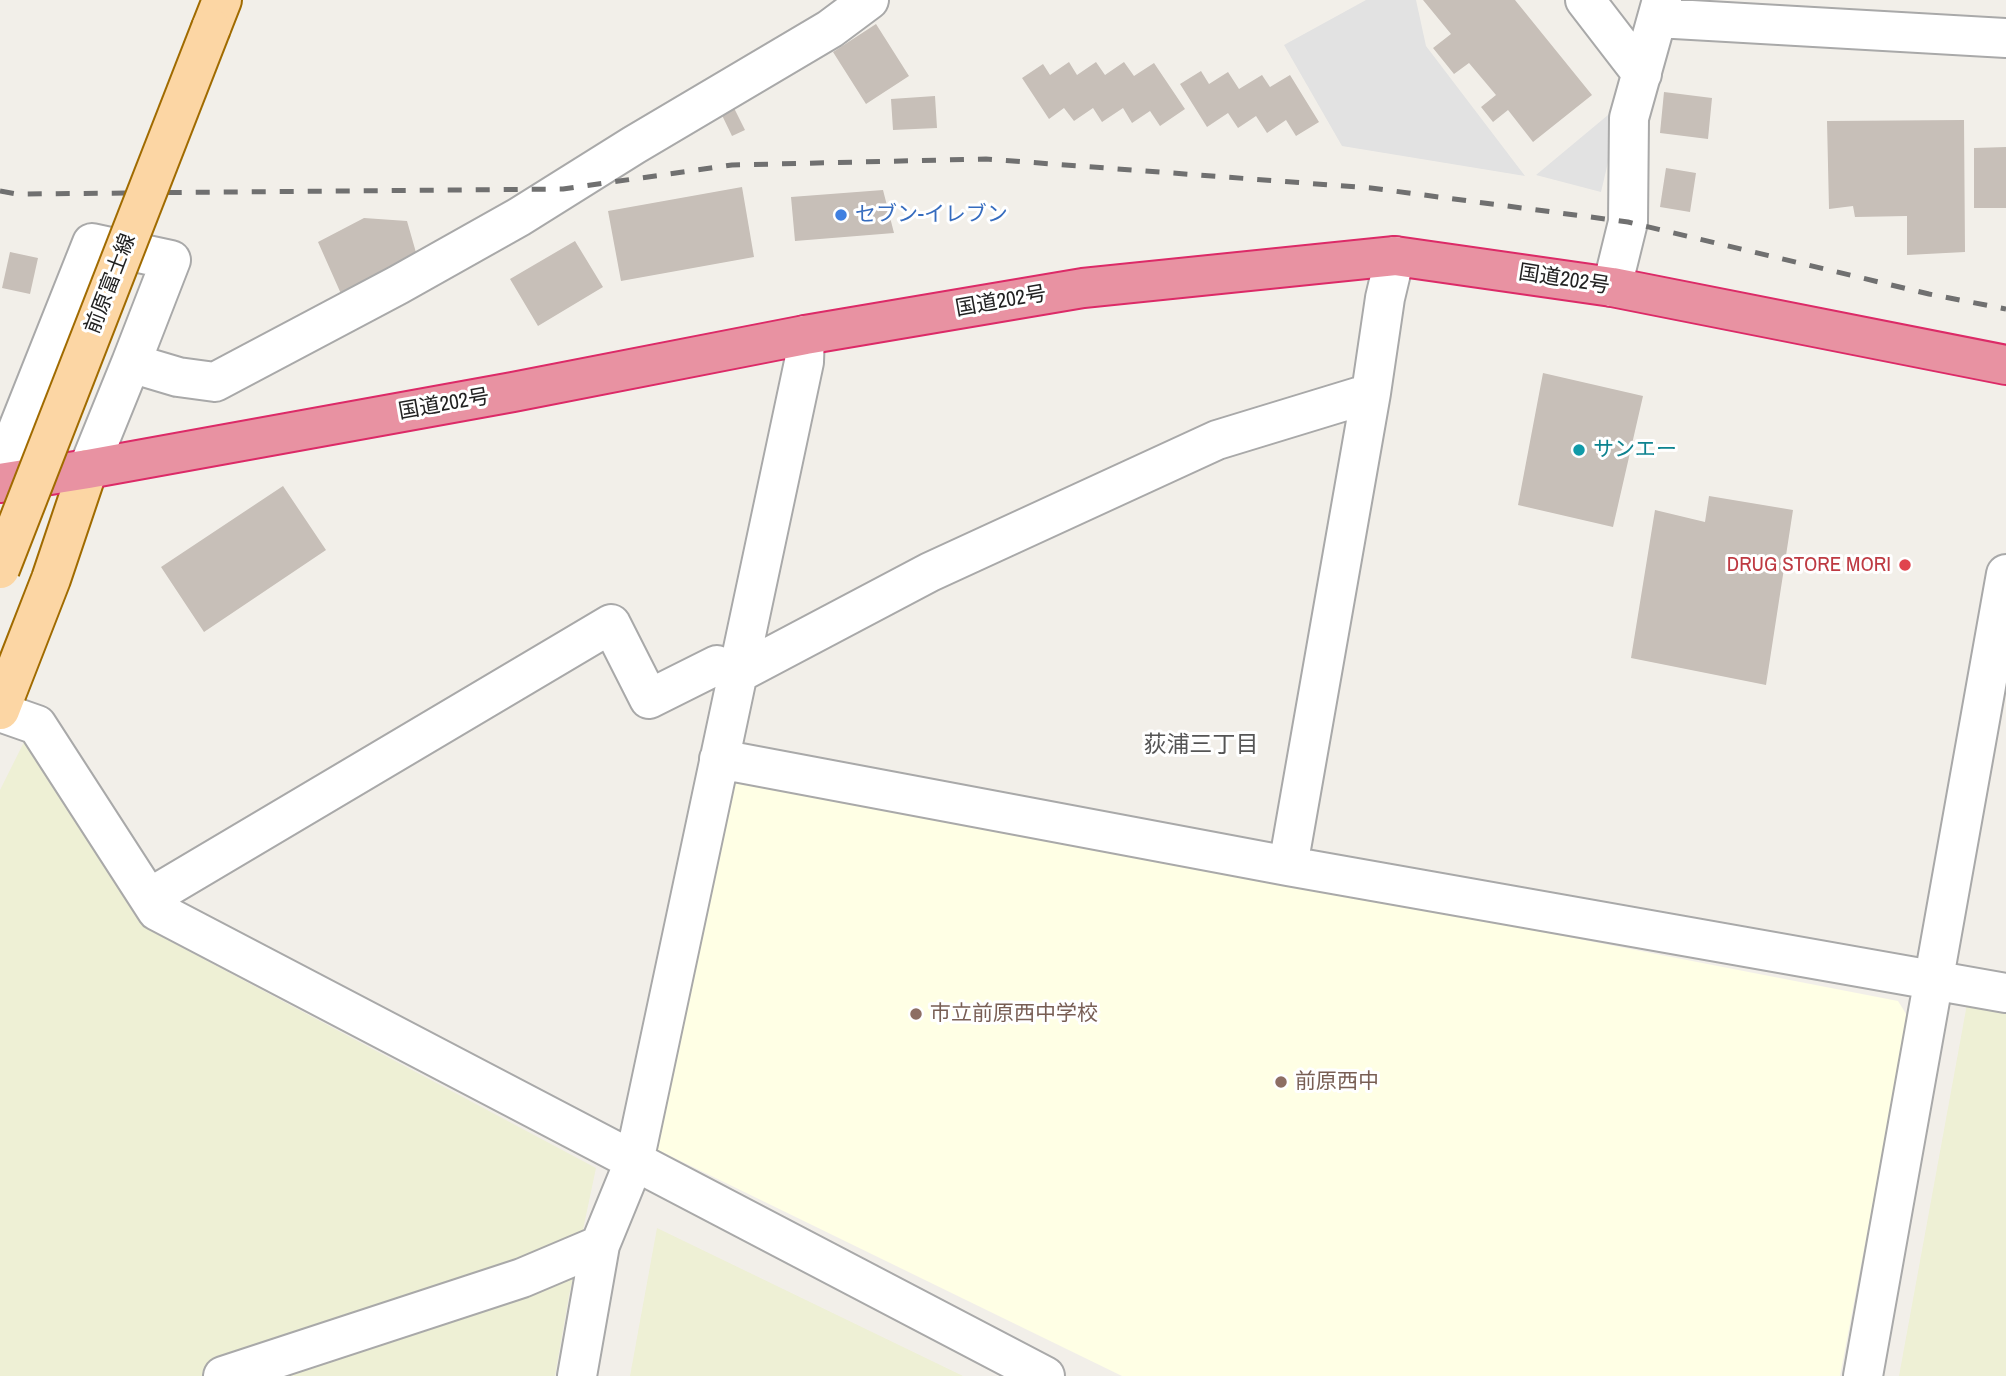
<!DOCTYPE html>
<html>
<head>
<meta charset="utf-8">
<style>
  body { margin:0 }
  canvas { display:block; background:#f2efe9 }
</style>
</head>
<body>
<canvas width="2006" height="1376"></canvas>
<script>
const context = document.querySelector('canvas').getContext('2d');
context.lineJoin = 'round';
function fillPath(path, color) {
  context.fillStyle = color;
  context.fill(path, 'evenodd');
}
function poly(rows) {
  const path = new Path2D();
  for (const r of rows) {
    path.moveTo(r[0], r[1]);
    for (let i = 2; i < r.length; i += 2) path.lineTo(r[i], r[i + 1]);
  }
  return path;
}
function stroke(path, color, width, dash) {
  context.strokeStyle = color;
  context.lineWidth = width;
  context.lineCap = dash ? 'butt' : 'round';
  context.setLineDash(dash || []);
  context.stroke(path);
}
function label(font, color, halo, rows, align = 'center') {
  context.font = font + ' "Archivo Narrow","Noto Sans JP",sans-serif';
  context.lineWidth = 6;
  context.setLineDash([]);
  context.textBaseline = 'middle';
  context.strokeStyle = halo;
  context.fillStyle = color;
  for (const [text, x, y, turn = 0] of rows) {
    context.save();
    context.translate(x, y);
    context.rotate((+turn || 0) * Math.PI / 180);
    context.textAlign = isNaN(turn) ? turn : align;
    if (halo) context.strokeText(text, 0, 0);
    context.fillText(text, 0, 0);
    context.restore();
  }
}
const education = poly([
  [731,779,1342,893,1898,1001,1908,1017,1840,1376,1122,1376,654,1148]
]);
const farmland = poly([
  [26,738,149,930,596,1168,569,1296,555,1376,0,1376,0,790],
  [1967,1004,2006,1012,2006,1376,1899,1376],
  [657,1228,963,1376,630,1376]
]);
const parking = poly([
  [1366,0,1416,0,1426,46,1525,176,1342,146,1284,45],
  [1614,110,1618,120,1601,192,1536,175]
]);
const building = poly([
  [1423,0,1515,0,1592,95,1533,142,1508,110,1493,122,1481,107,1496,95,1469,63,1454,74,1433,48,1451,34],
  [876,24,909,76,866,104,833,52],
  [1069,62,1077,75,1096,62,1105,75,1124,62,1134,76,1154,63,1185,109,1160,126,1150,111,1132,123,1123,108,1102,122,1093,108,1074,121,1064,108,1049,119,1022,78,1043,64,1050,75],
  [1201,71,1209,84,1228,72,1239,89,1262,75,1270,87,1290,75,1319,122,1296,136,1286,120,1267,133,1256,116,1238,128,1228,113,1207,127,1180,84],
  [1664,92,1712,98,1708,139,1660,133],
  [935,96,937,128,893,130,891,99],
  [732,104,745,130,732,136,719,109],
  [1964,120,1965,252,1907,255,1907,216,1855,217,1853,206,1829,209,1827,121],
  [2006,147,2006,208,1974,208,1974,148],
  [1666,168,1696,173,1690,212,1660,207],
  [742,187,754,257,621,281,608,211],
  [883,190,894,233,795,241,791,197],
  [364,218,407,221,417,256,342,296,318,242],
  [575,241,603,287,538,326,510,279],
  [10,252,38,258,30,294,2,288],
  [1543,373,1643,396,1613,527,1518,505],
  [283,486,326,550,204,632,161,567],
  [1709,496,1793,510,1766,685,1631,658,1655,510,1705,522]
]);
const minor = poly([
  [1585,0,1642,74],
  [1657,18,2006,38],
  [1612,287,1628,222,1629,118,1662,0],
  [88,469,131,363,178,377,215,382,398,285,519,217,634,145,830,29,869,0],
  [0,474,92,243,171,260,131,363],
  [0,712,37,725,157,911,1045,1376],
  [719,759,1288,866,2006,993],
  [1288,866,1371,393,1385,298,1395,256],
  [149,898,611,624,649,699,717,665,737,674,930,572,1217,440,1371,393],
  [223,1376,522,1278,600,1245],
  [577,1376,600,1245,634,1162,804,362,805,335],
  [1863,1376,2006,574]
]);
const major = poly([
  [211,28,222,0],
  [0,710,51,579,88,469]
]);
const highway = poly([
  [0,483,88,469,513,392,805,335,1083,288,1395,256,1612,287,2006,365]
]);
const rail = poly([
  [0,191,17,194,563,189,732,165,986,159,1371,188,1628,222,1929,294,2006,309]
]);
const majorBridge = poly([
  [0,569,211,28]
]);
const markers = [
  [841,215,7,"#3f7fe0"],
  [1579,450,7,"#0f9aa8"],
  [1905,565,7,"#e0444e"],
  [916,1014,7,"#8d6e63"],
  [1281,1082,7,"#8d6e63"]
];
const shopNames = [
  ["セブン-イレブン",855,215]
];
const streetNames = [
  ["国道202号",1564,280,9],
  ["前原富士線",111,284,-69],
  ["国道202号",1001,302,-10],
  ["国道202号",444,405,-10]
];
const cultureNames = [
  ["サンエー",1593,450]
];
const healthNames = [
  ["DRUG STORE MORI",1891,565]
];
const educationNames = [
  ["市立前原西中学校",930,1014],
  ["前原西中",1295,1082]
];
const neighbourhoodNames = [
  ["荻浦三丁目",1201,746]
];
fillPath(education, '#ffffe5');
fillPath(farmland, '#eef0d5');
fillPath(parking, '#e2e2e2');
fillPath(building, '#c7bfb8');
stroke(minor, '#a9a9a9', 42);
stroke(major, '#a06b00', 42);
stroke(highway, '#dc2a67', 42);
stroke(minor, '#fff', 38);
stroke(major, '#fcd6a4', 38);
stroke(highway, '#e892a2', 38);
stroke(rail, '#707070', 5, [14, 14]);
stroke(majorBridge, '#a06b00', 42, []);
stroke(majorBridge, '#fcd6a4', 38);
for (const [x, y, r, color] of markers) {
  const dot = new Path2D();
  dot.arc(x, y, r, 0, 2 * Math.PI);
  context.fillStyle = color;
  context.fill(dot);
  stroke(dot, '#fff', 2.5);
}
label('21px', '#366cbe', '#fff', shopNames, 'left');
label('21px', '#222', '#fff', streetNames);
label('21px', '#0d838f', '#fff', cultureNames, 'left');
label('21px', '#be3a42', '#fff', healthNames, 'right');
label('21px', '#785e54', '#fff', educationNames, 'left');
label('23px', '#555', '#fff', neighbourhoodNames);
</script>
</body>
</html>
